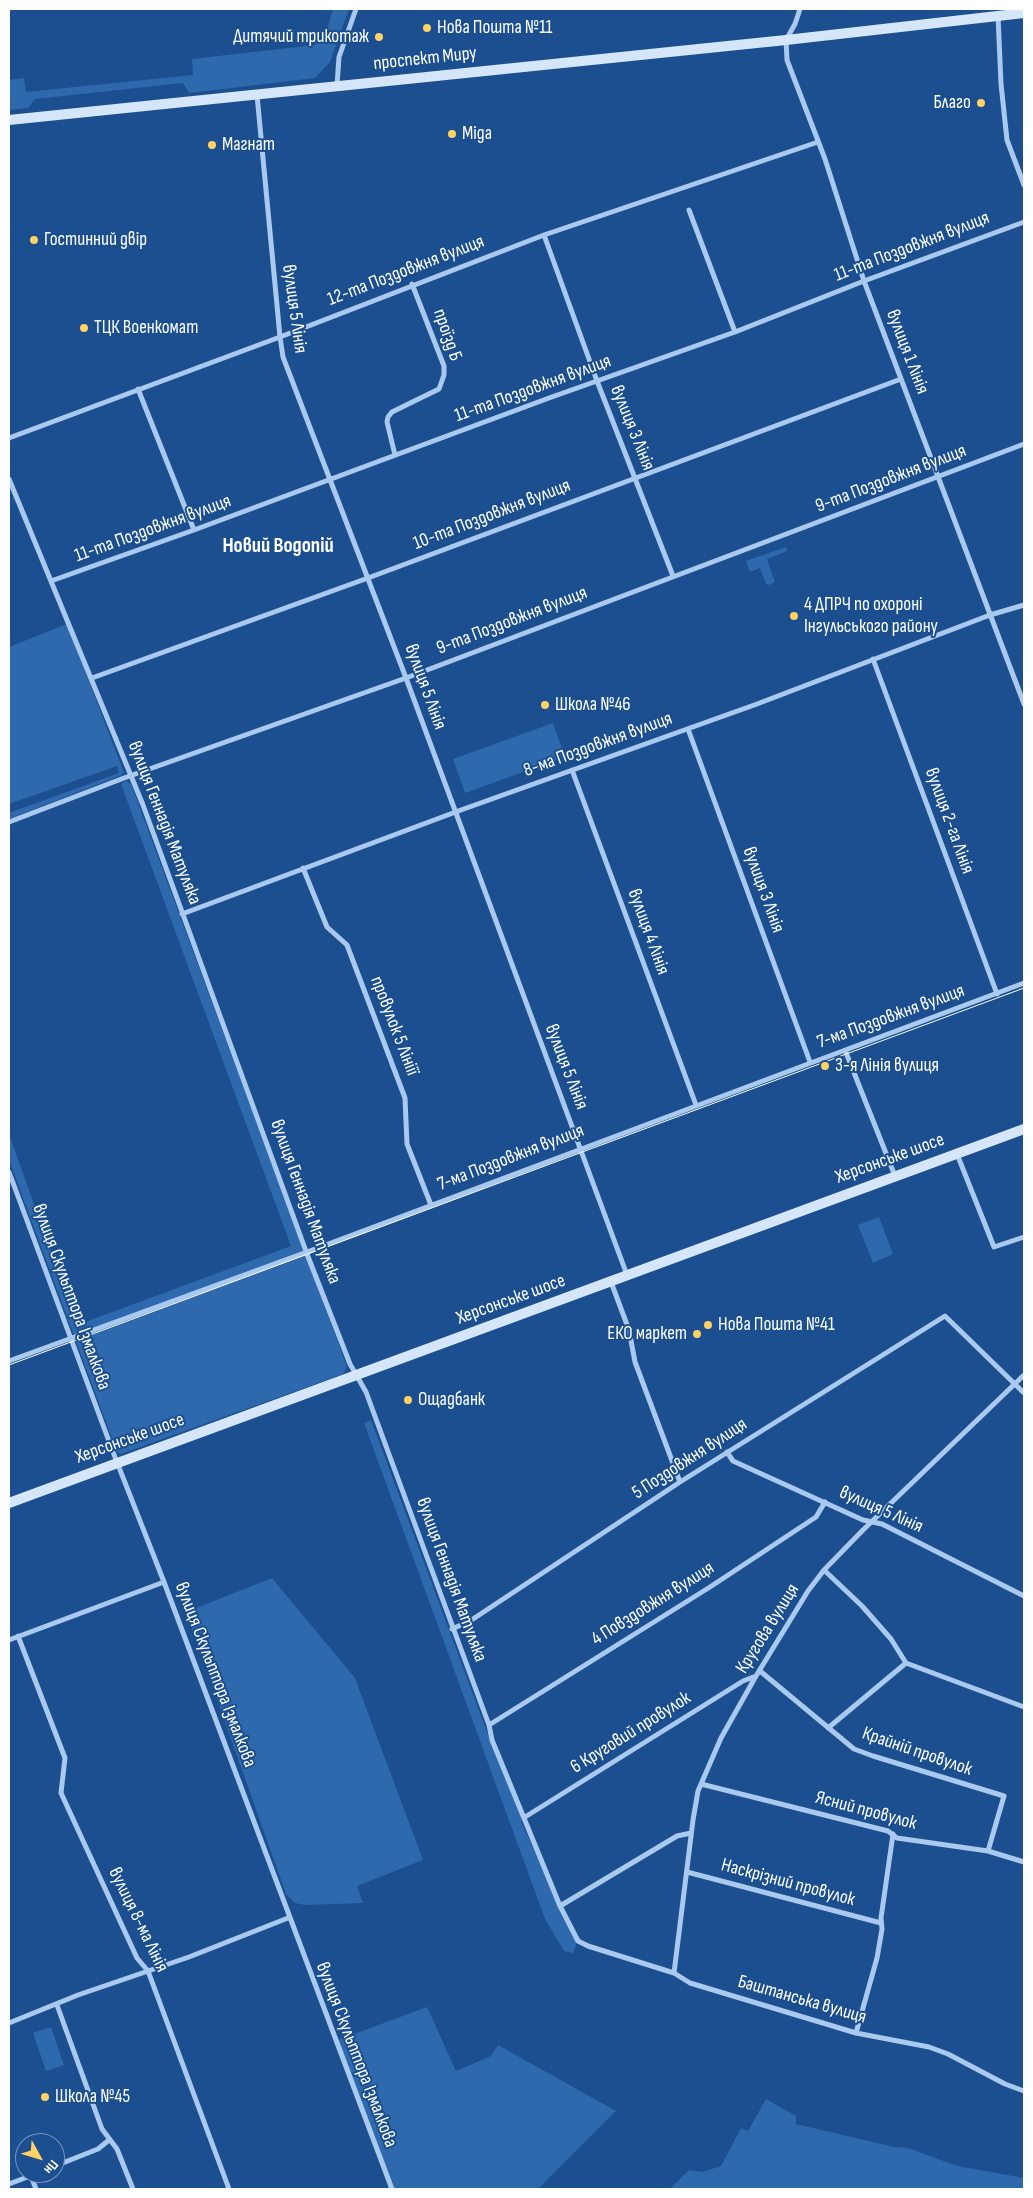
<!DOCTYPE html>
<html>
<head>
<meta charset="utf-8">
<style>
  body { margin:0 }
  #map { position:relative; width:1033px; height:2198px; overflow:hidden; background:#1b4f8f; font-family:"Sofia Sans Condensed",sans-serif }
  canvas { display:block }
  .frame { position:absolute; inset:0; border:10px solid #fff; pointer-events:none }
  .north { position:absolute; left:15px; top:2133px; width:50px; height:50px; box-sizing:border-box; background:#1b4f8f; border:1px solid #7695bc; border-radius:50%; rotate:129deg; font-size:14px; font-weight:700; line-height:20px; text-align:center; color:#fff }
  .north::after { content:''; display:block; margin:auto; width:18px; height:22px; background:#ffd166; clip-path:polygon(50% 0,100% 100%,50% 72%,0 100%) }
</style>
</head>
<body>
<div id="map">
<canvas width="1033" height="2198"></canvas>
<div class="frame"></div>
<div class="north">Пн</div>
</div>
<script>
const context = document.querySelector('canvas').getContext('2d');
context.lineJoin = 'round';
function fillPath(path, color) {
  context.fillStyle = color;
  context.fill(path, 'evenodd');
}
function poly(rows) {
  const path = new Path2D();
  for (const r of rows) {
    path.moveTo(r[0], r[1]);
    for (let i = 2; i < r.length; i += 2) path.lineTo(r[i], r[i + 1]);
  }
  return path;
}
function stroke(path, color, width, dash) {
  context.strokeStyle = color;
  context.lineWidth = width;
  context.lineCap = dash ? 'butt' : 'round';
  context.setLineDash(dash || []);
  context.stroke(path);
}
function label(font, color, halo, rows, align = 'center') {
  context.font = font + ' "Sofia Sans Condensed",sans-serif';
  context.lineWidth = 4;
  context.setLineDash([]);
  context.textBaseline = 'middle';
  context.strokeStyle = halo;
  context.fillStyle = color;
  for (const [text, x, y, turn = 0] of rows) {
    context.save();
    context.translate(x, y);
    context.rotate((+turn || 0) * Math.PI / 180);
    context.textAlign = isNaN(turn) ? turn : align;
    if (halo) context.strokeText(text, 0, 0);
    context.fillText(text, 0, 0);
    context.restore();
  }
}
const green = poly([
  [333,9,349,9,330,62,315,78,189,93,183,83,35,99,28,108,9,110,9,80,24,78,26,92,193,75,192,59,315,45,326,32],
  [786,547,787,551,767,559,775,582,769,585,766,584,760,568,750,572,746,561],
  [67,624,124,773,122,775,9,819,9,813,119,773,117,766,9,804,9,647],
  [553,723,565,757,465,793,453,759],
  [126,781,131,784,347,1367,343,1374,121,1454,117,1452,9,1160,9,1134,77,1325,291,1246,121,784],
  [879,1217,893,1254,873,1263,858,1225],
  [371,1420,490,1740,522,1817,521,1822,547,1877,560,1912,577,1942,573,1953,564,1951,545,1919,364,1423],
  [272,1578,355,1678,423,1860,357,1886,363,1903,305,1905,295,1903,286,1894,186,1612],
  [427,2007,456,2071,491,2056,498,2045,616,2111,538,2189,395,2189,338,2040],
  [51,2027,64,2065,46,2071,33,2033],
  [766,2099,796,2116,796,2124,894,2147,908,2148,957,2166,1024,2178,1024,2189,670,2189,689,2170,702,2172,721,2166,741,2128,748,2131]
]);
const minor = poly([
  [800,9,795,24,786,40,787,60,825,159,864,281,1024,704],
  [998,16,1001,84,1007,140,1024,185],
  [337,85,339,57,356,9],
  [257,95,280,337,283,357,406,678,627,1275],
  [689,210,735,332],
  [544,235,597,381,673,576],
  [138,389,194,530],
  [9,438,280,337,544,235,818,142],
  [395,455,387,422,388,417,392,412,439,389,444,375,444,366,412,284],
  [9,479,143,805,307,1254,350,1364,366,1392,489,1725,492,1740,560,1906,578,1941,588,1946,674,1973,690,1983,856,2033,929,2047,948,2054,1005,2084,1024,2091],
  [51,581,194,530,549,398,735,332,864,281,1024,222],
  [873,659,997,994],
  [92,678,368,578,901,379],
  [688,729,810,1062],
  [572,770,696,1105],
  [9,822,124,778,406,678,1024,444],
  [303,868,327,927,347,945,405,1098,407,1144,431,1205],
  [182,914,461,810,757,704,990,615,1024,605],
  [845,1050,895,1176],
  [957,1154,994,1247,1024,1237],
  [9,1172,113,1452,164,1582,392,2189],
  [611,1282,629,1330,635,1362,680,1482],
  [9,1361,307,1252,1024,983],
  [727,1452,733,1461,863,1520,882,1524,1024,1596],
  [824,1570,862,1606,891,1639,906,1663,1024,1707],
  [452,1629,470,1621,680,1482,945,1316,1024,1393],
  [18,1636,65,1758,61,1793,137,1958,148,1971,229,2189],
  [9,1640,164,1582],
  [760,1671,854,1749,873,1756,1004,1796,988,1851],
  [489,1725,710,1587,816,1517,825,1502],
  [828,1728,906,1663],
  [701,1784,888,1831,897,1838,988,1851,1024,1862],
  [525,1817,743,1681,756,1676],
  [687,1872,881,1923],
  [560,1906,677,1836,691,1833],
  [674,1973,693,1820,698,1791,721,1738,756,1676,808,1591,824,1570,863,1530,1024,1375],
  [57,2005,102,2129,117,2149,133,2189],
  [9,2023,78,1995,189,1957,288,1918],
  [856,2033,877,1958,882,1929,881,1918,893,1834],
  [55,2166,98,2149,109,2140],
  [31,2176,36,2189],
  [9,2184,38,2173]
]);
const secondary = poly([
  [9,120,786,40,1024,13],
  [9,1503,1024,1129]
]);
const tram = poly([
  [9,1365,1024,988]
]);
const markers = [
  [427,28,5,"#ffd166"],
  [379,37,5,"#ffd166"],
  [981,103,5,"#ffd166"],
  [452,134,5,"#ffd166"],
  [212,145,5,"#ffd166"],
  [34,240,5,"#ffd166"],
  [84,328,5,"#ffd166"],
  [794,616,5,"#ffd166"],
  [545,705,5,"#ffd166"],
  [825,1066,5,"#ffd166"],
  [708,1325,5,"#ffd166"],
  [697,1334,5,"#ffd166"],
  [408,1400,5,"#ffd166"],
  [45,2097,5,"#ffd166"]
];
const poiNames = [
  ["Нова Пошта №11",437,28],
  ["Дитячий трикотаж",369,37,"right"],
  ["Благо",971,103,"right"],
  ["Міда",462,134],
  ["Магнат",222,145],
  ["Гостинний двір",44,240],
  ["ТЦК Военкомат",94,328],
  ["4 ДПРЧ по охороні",804,605],
  ["Інгульського району",804,627],
  ["Школа №46",555,705],
  ["3-я Лінія вулиця",835,1066],
  ["Нова Пошта №41",718,1325],
  ["ЕКО маркет",687,1334,"right"],
  ["Ощадбанк",418,1400],
  ["Школа №45",55,2097]
];
const streetNames = [
  ["проспект Миру",425,59,-6],
  ["11-та Поздовжня вулиця",912,247,-21],
  ["12-та Поздовжня вулиця",406,271,-21],
  ["вулиця 5 Лінія",294,309,82],
  ["проїзд Б",447,335,71],
  ["вулиця 1 Лінія",907,352,69],
  ["11-та Поздовжня вулиця",533,389,-20],
  ["вулиця 3 Лінія",632,428,68],
  ["9-та Поздовжня вулиця",891,479,-21],
  ["10-та Поздовжня вулиця",492,515,-21],
  ["11-та Поздовжня вулиця",153,529,-20],
  ["9-та Поздовжня вулиця",512,621,-21],
  ["вулиця 5 Лінія",425,687,70],
  ["8-ма Поздовжня вулиця",598,745,-20],
  ["вулиця 2-га Лінія",949,821,70],
  ["вулиця Геннадія Матуляка",164,823,69],
  ["вулиця 3 Лінія",763,890,70],
  ["вулиця 4 Лінія",648,932,70],
  ["7-ма Поздовжня вулиця",891,1017,-20],
  ["провулок 5 Лініії",394,1026,69],
  ["вулиця 5 Лінія",566,1067,69],
  ["7-ма Поздовжня вулиця",511,1158,-21],
  ["Херсонське шосе",890,1159,-20],
  ["вулиця Геннадія Матуляка",305,1202,70],
  ["вулиця Скульптора Ізмалкова",71,1297,70],
  ["Херсонське шосе",511,1300,-20],
  ["Херсонське шосе",130,1439,-20],
  ["5 Поздовжня вулиця",690,1459,-33],
  ["вулиця 5 Лінія",881,1510,24],
  ["вулиця Геннадія Матуляка",451,1580,70],
  ["4 Повздовжня вулиця",653,1604,-32],
  ["Кругова вулиця",768,1629,-58],
  ["вулиця Скульптора Ізмалкова",215,1675,69],
  ["6 Круговий провулок",631,1733,-32],
  ["Крайній провулок",917,1752,19],
  ["Ясний провулок",866,1811,15],
  ["Наскрізний провулок",788,1883,15],
  ["вулиця 8-ма Лінія",138,1920,64],
  ["Баштанська вулиця",802,2000,16],
  ["вулиця Скульптора Ізмалкова",356,2055,69]
];
const quarterNames = [
  ["Новий Водопій",278,547]
];
fillPath(green, '#2e69ad');
stroke(minor, '#a9c9ee', 5);
stroke(secondary, '#d6e6fa', 10);
stroke(tram, '#fff', 1);
for (const [x, y, r, color] of markers) {
  const dot = new Path2D();
  dot.arc(x, y, r, 0, 2 * Math.PI);
  context.fillStyle = color;
  context.fill(dot);
  stroke(dot, '#1b4f8f', 2);
}
label('19px', '#fff', '#1b4f8f', poiNames, 'left');
label('19px', '#fff', '#1b4f8f', streetNames);
label('bold 21px', '#fff', '#1b4f8f', quarterNames);
</script>
</body>
</html>
